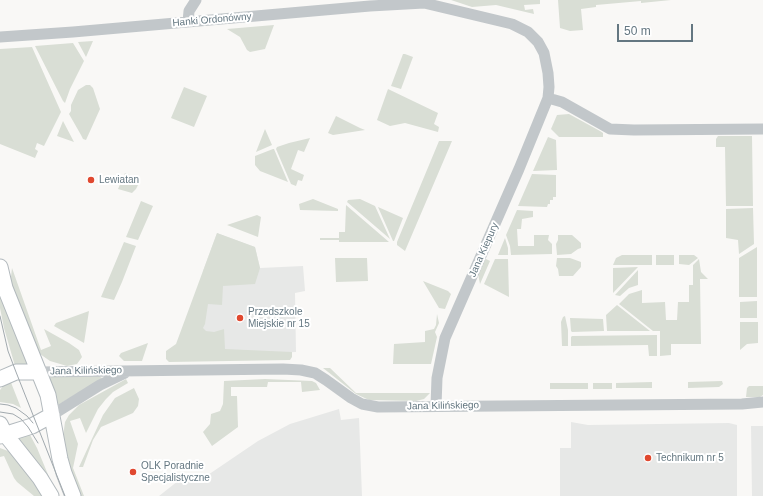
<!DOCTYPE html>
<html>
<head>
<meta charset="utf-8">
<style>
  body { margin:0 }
  #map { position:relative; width:763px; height:496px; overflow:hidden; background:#f9f8f6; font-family:Arial,sans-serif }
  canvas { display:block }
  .scale { position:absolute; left:617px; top:24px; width:76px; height:18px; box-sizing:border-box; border:2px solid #647781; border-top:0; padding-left:5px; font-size:12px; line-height:14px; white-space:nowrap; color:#647781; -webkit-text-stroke:3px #fff; paint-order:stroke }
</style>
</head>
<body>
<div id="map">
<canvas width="763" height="496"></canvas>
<div class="scale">50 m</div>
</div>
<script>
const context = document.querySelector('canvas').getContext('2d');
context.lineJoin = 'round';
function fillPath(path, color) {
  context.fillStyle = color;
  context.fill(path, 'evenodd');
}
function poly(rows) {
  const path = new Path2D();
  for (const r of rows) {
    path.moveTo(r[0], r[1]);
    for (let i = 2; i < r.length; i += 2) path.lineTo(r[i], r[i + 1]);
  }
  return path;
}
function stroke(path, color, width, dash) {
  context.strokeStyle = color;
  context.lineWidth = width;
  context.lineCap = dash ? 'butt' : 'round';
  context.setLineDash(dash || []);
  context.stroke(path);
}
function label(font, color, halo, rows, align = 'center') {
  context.font = font + ' Arial,sans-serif';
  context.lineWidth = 4;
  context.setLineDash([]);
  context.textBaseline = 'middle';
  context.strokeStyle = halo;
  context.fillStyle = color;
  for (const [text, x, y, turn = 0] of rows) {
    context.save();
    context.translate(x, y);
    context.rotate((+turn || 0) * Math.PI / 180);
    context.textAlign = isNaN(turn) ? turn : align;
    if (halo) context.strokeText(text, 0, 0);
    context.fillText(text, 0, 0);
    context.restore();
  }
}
const built = poly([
  [217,233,255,247,260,268,303,266,305,291,295,293,296,352,195,356,203,271],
  [339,409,341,420,359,418,362,496,159,496,178,481,199,481,258,441,290,424],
  [571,422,588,425,729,423,737,425,737,496,560,496,560,448,571,448],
  [751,426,763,426,763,496,752,496]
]);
const green = poly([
  [451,0,540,0,540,4,524,5,525,10,533,9,534,14,496,5,472,7],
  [558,0,671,0,641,3,641,1,596,5,596,7,581,9,583,30,570,31,560,28],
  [274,25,265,49,250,52,247,50,240,37,227,29],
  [93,41,86,57,78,42],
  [73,43,84,61,70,89,65,103,63,101,35,46],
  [32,47,61,112,44,146,37,143,35,149,38,151,35,158,0,144,0,49],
  [403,54,405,54,413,57,401,89,391,86],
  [86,85,90,85,93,88,100,109,86,140,83,139,81,135,69,114,71,111,71,105,78,90],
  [184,87,207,96,194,127,171,118],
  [388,89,438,113,434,124,439,127,438,132,405,123,390,126,377,120],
  [569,114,600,131,603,133,603,137,559,137,551,129,557,115],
  [336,116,360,128,365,130,333,135,328,133],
  [63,121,74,142,57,136],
  [265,129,272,145,256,152],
  [718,136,752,136,753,206,726,206,725,147,716,147,716,139],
  [548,137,556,140,557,170,533,171],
  [310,138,304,152,298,150,291,169,304,175,302,181,298,180,296,186,291,184,276,149,277,147,289,143],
  [439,141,452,141,405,251,397,245,397,242],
  [273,149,274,149,288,182,260,171,255,165,255,156],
  [125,173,132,176,137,180,138,185,136,189,132,193,118,189],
  [532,174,556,175,556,197,553,197,553,200,550,200,550,204,548,204,547,207,518,206],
  [313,199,338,209,338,211,300,210,299,204],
  [360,199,375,206,390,239,347,202,348,200],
  [141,201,153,206,138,240,126,237],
  [346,205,389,242,339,242,339,240,320,240,320,238,339,238,339,232,345,232],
  [378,207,403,218,394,241,393,241],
  [753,208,754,244,739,254,738,240,726,238,726,209],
  [517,210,533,211,533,217,522,219,521,229,517,229,518,246,534,246,534,235,549,235,548,240,552,244,552,254,511,255,510,246,506,235],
  [257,215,261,217,258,237,227,225],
  [217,233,255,247,260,268,255,284,223,286,222,305,208,304,205,324,203,328,206,331,214,332,224,329,225,349,292,352,292,357,290,360,169,362,166,359,166,351,176,344],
  [558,235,572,235,581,243,581,248,578,249,571,254,557,255,556,244,558,240],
  [505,238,508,248,508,255,498,255],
  [124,242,136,246,122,282,114,300,101,297],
  [757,247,757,297,739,297,739,258],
  [622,255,652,255,652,265,613,265,616,258],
  [656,255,674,255,674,265,656,265],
  [679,255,694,255,698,258,689,265,679,264],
  [335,258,367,258,368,281,336,282],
  [557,258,570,258,581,262,581,267,573,276,559,276,558,269,556,266],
  [486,259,490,261,480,284,478,274,484,260],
  [495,259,508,259,509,297,484,284],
  [699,259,701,272,708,279,700,279,701,344,671,344,671,355,660,356,660,331,653,331,619,304,629,294,642,290,642,303,665,302,666,320,677,320,678,302,689,302,689,285,693,285,693,265],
  [638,267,613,293,613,268],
  [12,268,41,350,51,346,44,329,69,343,79,350,82,357,77,364,67,366,50,361,40,354,35,347,10,285],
  [638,270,638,285,629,288,620,296,615,295],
  [423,281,448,291,451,294,445,309,439,308],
  [0,289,29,365,15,366,4,328,0,308],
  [757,301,757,318,740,318,740,302],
  [617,305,650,331,607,331,606,315],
  [89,311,84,343,54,326,56,323],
  [437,314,439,323,435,332,437,337,431,364,393,364,394,344,425,342,425,331,434,329,436,325],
  [565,316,568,330,568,346,562,346,561,322,563,317],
  [570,318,603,319,604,331,572,332,571,331],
  [740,322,758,322,758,343,747,344,740,350],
  [657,335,657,356,649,356,648,345,571,346,571,337,572,336],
  [148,343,142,361,124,361,119,356,121,353],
  [323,368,330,368,356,393,430,393,424,399,416,401,369,400,356,394],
  [99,376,102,378,101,379,58,405,56,404,48,378,49,377],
  [126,379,128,383,113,392,106,399,98,409,86,433,80,418,70,421,78,444,73,468,84,496,80,496,69,469,63,436,65,422,69,415,79,405],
  [265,379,312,381,316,383,320,390,302,392,301,382,268,382,267,387,231,387,231,396,237,396,238,427,212,446,203,432,210,424,211,414,220,411,223,404,224,381],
  [10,380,21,408,13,404,0,402,0,390,6,382],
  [722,381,723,384,719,387,688,388,688,382],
  [652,382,652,388,616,388,616,383],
  [550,383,588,383,588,389,550,389],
  [593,383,612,383,612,389,593,389],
  [749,386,763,386,763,395,760,397,746,397,747,388],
  [134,388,139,399,138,406,133,413,101,427,93,440,83,467,79,467,103,415,115,398],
  [29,433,37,448,49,477,48,478,16,437],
  [0,448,8,451,21,463,44,496,34,496,17,482,14,478,4,456,0,457]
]);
const street = poly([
  [188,22,189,11,196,0],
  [0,37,73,32,370,6,424,3,512,24,528,32,538,42,544,53,548,73,549,87,548,98,519,169,445,338,437,378,436,406],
  [548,98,562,102,610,129,634,130,763,129],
  [39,372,283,369,301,370,315,373,326,380,351,398,362,404,378,407,742,404,763,402],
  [52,415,100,385,125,373]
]);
const secondary = poly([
  [0,267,5,288,48,395,60,459,64,473,73,496],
  [0,379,16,372,39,372],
  [0,424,5,434,40,478,51,496],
  [0,436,32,426,52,415]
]);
const tram = poly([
  [0,316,8,351,16,372,65,496],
  [0,404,8,405,16,408,27,416,33,423],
  [0,412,13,414,21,419,28,427,38,443]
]);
const markers = [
  [91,180,4,"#e0482f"],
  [240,318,4,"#e0482f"],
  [648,458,4,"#e0482f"],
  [133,472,4,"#e0482f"]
];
const streetNames = [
  ["Hanki Ordonówny",212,20,-5],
  ["Jana Kiepury",484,250,-66],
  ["Jana Kilińskiego",86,371,-1],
  ["Jana Kilińskiego",443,406,-1]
];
const poiNames = [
  ["Lewiatan",99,180],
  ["Przedszkole",248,312],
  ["Miejskie nr 15",248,324],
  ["Technikum nr 5",656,458],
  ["OLK Poradnie",141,466],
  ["Specjalistyczne",141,478]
];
fillPath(built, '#e7e8e7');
fillPath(green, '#d9ded5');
stroke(secondary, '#b2b9bd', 17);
stroke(street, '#c2c7ca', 11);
stroke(secondary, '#fff', 15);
stroke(tram, '#a1a9ae', 1);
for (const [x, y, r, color] of markers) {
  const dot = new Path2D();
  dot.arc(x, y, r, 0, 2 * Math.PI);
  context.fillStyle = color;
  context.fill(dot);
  stroke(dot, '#fff', 1.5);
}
label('10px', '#647781', '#fff', streetNames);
label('10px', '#647781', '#fff', poiNames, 'left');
</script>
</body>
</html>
